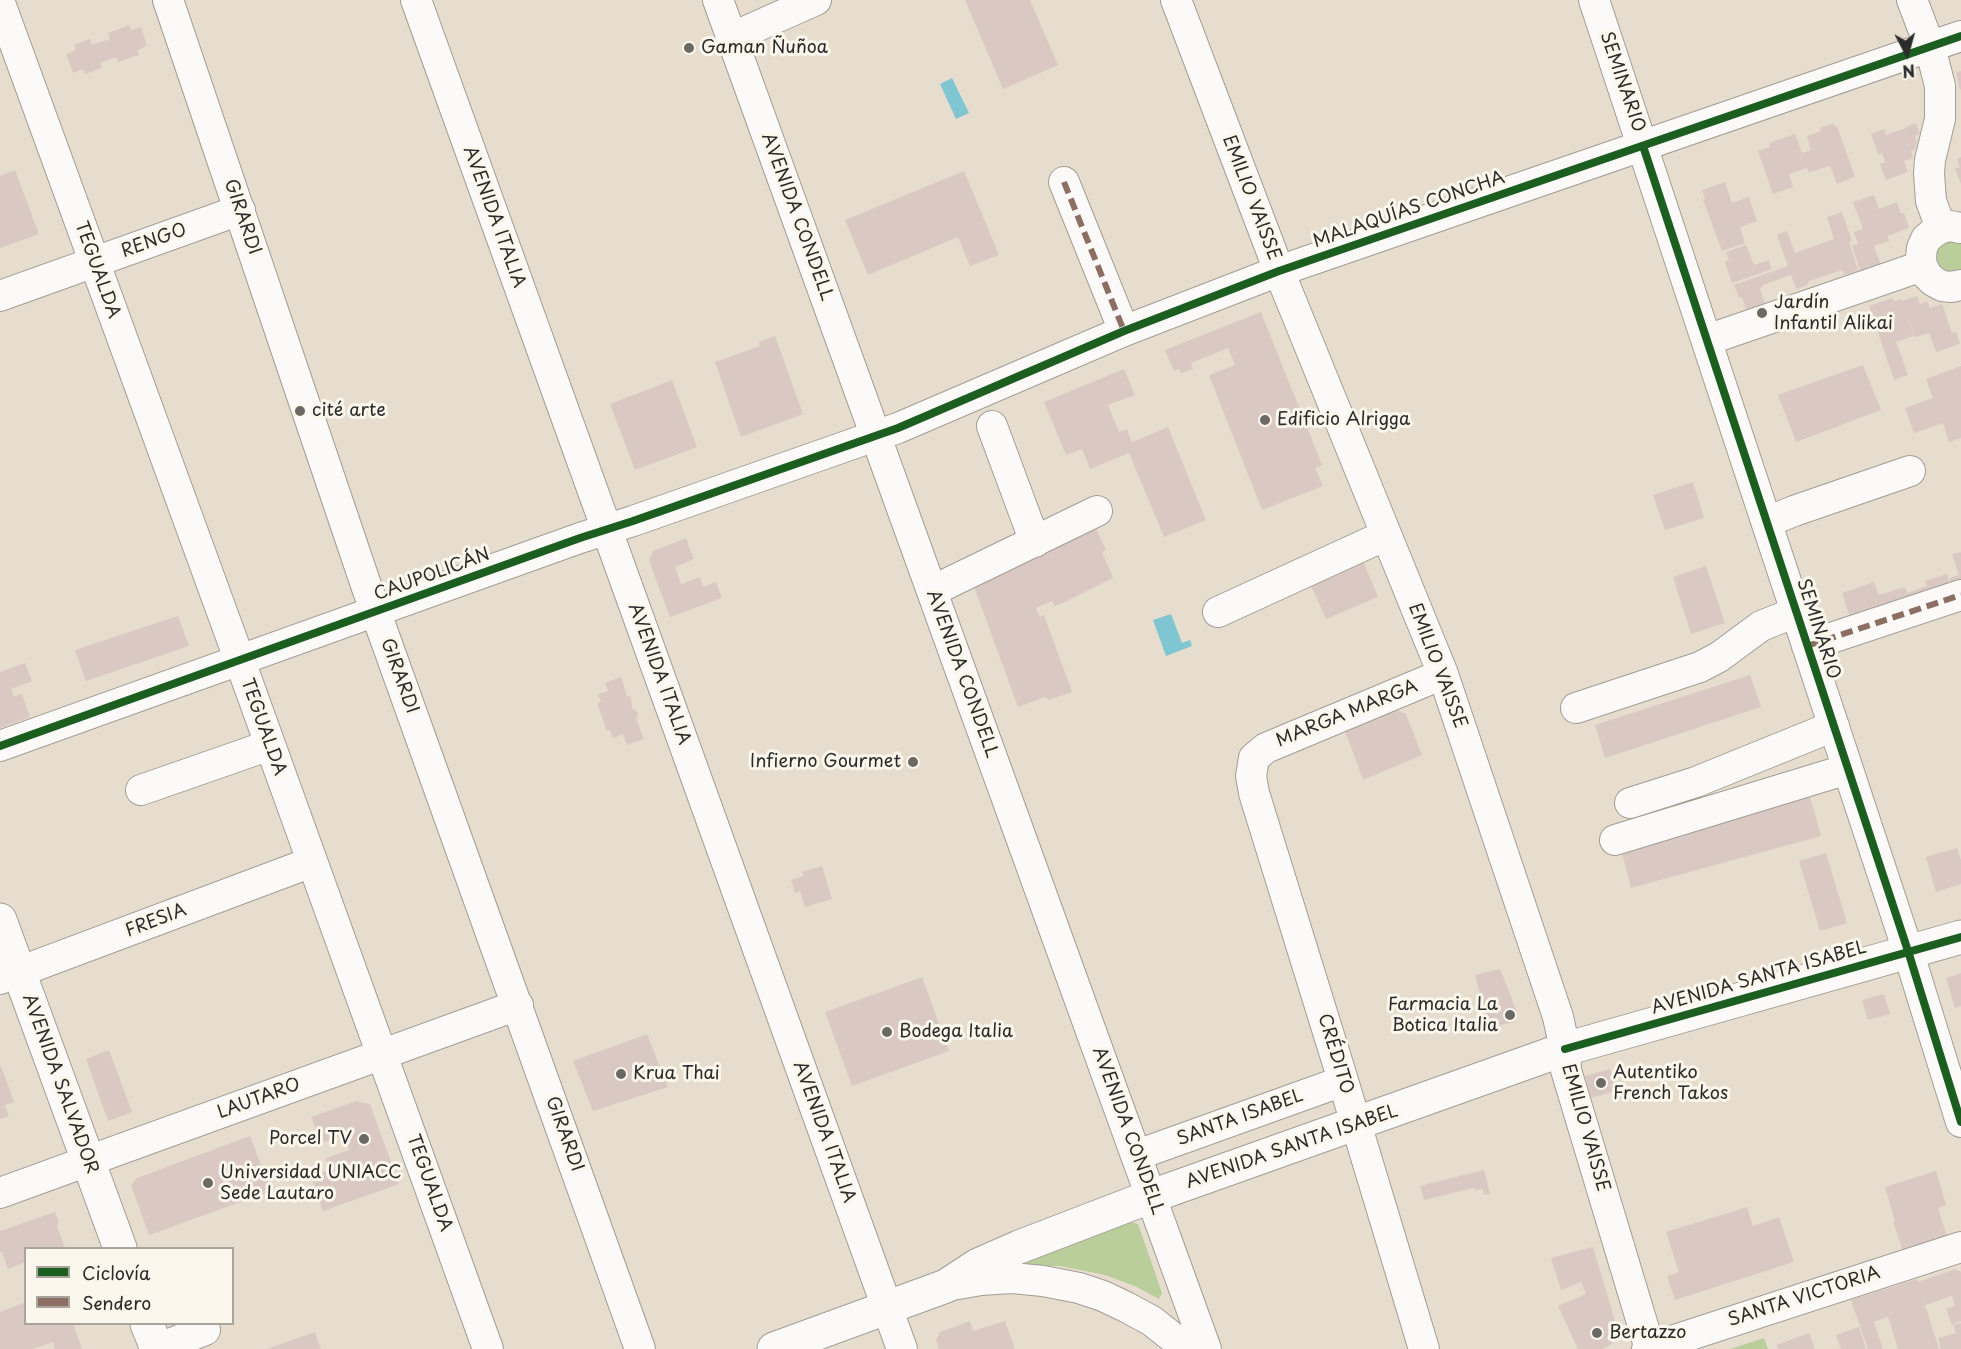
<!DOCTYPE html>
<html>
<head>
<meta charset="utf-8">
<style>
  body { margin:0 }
  #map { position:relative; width:1961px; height:1349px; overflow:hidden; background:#e6ddce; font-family:"Playpen Sans",sans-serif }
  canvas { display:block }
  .legend { position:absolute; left:24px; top:1247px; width:210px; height:78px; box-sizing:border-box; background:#fbf7ec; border:2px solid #a8a59f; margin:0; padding:8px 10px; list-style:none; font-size:18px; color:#2b2b2b }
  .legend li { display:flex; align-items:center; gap:12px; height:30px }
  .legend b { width:30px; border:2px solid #a8a59f }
  .north { position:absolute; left:1877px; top:24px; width:60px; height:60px; -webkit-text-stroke:4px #fbf7ec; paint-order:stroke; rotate:174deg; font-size:16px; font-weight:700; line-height:24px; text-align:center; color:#2b2b2b }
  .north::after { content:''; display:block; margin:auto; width:21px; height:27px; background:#2b2b2b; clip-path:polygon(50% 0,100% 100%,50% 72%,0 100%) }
</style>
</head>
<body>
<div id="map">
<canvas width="1961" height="1349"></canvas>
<ul class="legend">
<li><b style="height:8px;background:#1b5e20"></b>Ciclovía</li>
<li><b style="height:8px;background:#8d6e63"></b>Sendero</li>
</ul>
<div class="north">N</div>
</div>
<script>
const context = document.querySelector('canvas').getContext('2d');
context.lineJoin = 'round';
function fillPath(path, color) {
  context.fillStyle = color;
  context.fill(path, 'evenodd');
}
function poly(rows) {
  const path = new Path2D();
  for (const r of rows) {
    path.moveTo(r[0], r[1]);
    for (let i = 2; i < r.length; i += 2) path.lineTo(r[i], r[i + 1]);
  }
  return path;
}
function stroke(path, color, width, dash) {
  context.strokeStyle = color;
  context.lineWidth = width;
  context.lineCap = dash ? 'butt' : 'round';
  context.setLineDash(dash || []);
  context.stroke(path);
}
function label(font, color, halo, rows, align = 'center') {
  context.font = font + ' "Playpen Sans",sans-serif';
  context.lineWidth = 6;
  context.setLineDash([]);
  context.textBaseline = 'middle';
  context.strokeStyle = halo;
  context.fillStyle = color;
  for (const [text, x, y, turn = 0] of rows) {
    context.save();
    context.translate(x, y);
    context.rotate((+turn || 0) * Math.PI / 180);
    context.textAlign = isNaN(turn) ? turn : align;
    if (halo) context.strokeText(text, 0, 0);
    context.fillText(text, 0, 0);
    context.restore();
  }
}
const green = poly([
  [1941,238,1961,242,1961,270,1960,272,1940,274,1929,252],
  [1130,1222,1138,1224,1162,1293,1159,1299,1135,1286,1105,1275,1060,1266,1027,1266,1027,1260],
  [1764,1338,1768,1349,1730,1349]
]);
const water = poly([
  [952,78,969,113,956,119,940,84],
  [1171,614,1182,643,1190,640,1192,646,1166,656,1153,620]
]);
const building = poly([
  [965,0,1030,0,1058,65,1003,89],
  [129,25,131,30,141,27,147,46,137,50,139,55,118,62,116,57,100,63,102,68,85,74,83,69,73,73,66,54,76,50,74,45,90,39,92,45,110,39,108,33],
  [1961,71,1961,89,1960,90,1956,73],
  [1834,123,1835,127,1837,126,1855,177,1837,184,1830,166,1809,172,1807,168,1789,174,1793,187,1773,194,1758,151,1770,147,1769,143,1795,134,1802,153,1811,150,1807,136,1821,131,1820,128],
  [1916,123,1920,134,1915,136,1917,143,1914,150,1911,151,1913,158,1904,161,1908,172,1886,180,1880,164,1885,162,1882,153,1878,154,1871,134,1884,129,1886,135,1906,128,1905,127],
  [1961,157,1961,184,1955,168,1960,167,1957,159],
  [15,170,39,234,0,248,0,176],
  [964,171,999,255,970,266,958,237,868,275,845,220],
  [1725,182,1732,203,1749,197,1757,221,1740,227,1745,243,1722,251,1703,200,1705,199,1702,190],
  [1874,195,1879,209,1897,202,1901,214,1904,213,1909,228,1888,236,1889,241,1874,246,1881,266,1861,273,1852,246,1858,244,1854,232,1863,229,1853,202],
  [1842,212,1852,241,1849,242,1858,270,1844,275,1842,270,1809,281,1807,285,1796,289,1791,275,1763,285,1763,286,1760,288,1766,307,1747,313,1742,297,1739,298,1734,285,1788,266,1777,235,1787,231,1795,253,1817,245,1834,239,1827,217],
  [1746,245,1754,265,1769,260,1772,269,1732,283,1725,262,1729,260,1726,252],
  [1917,296,1920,304,1927,301,1930,308,1942,304,1952,333,1956,331,1960,344,1936,352,1929,333,1915,337,1906,315,1914,336,1896,342,1908,375,1894,380,1869,306,1892,298,1894,301,1901,299,1902,301],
  [1261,312,1322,465,1315,468,1323,486,1262,510,1209,375,1235,365,1228,348,1191,363,1193,369,1181,373,1179,369,1174,371,1165,350],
  [775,336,803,414,741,437,715,362,760,346,759,342],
  [1863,365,1881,410,1796,442,1778,395],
  [1961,366,1961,438,1949,442,1943,423,1914,433,1905,408,1933,398,1926,379],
  [1124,369,1135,395,1108,405,1119,432,1127,429,1132,442,1168,427,1206,520,1164,537,1129,453,1090,469,1082,449,1066,455,1044,402],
  [672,380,697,447,635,470,610,404],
  [1693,482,1704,518,1665,530,1653,495],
  [1095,527,1106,550,1102,552,1113,578,1063,603,1054,606,1052,601,1036,608,1040,617,1044,615,1072,692,1048,700,1046,697,1018,707,972,581],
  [686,538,694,559,675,567,681,584,700,577,703,587,716,582,722,598,670,617,649,561,653,551],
  [1961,552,1961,591,1954,593,1949,578,1959,575,1952,554],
  [1361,556,1378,597,1326,619,1308,579],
  [1706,566,1725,623,1691,634,1673,577],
  [1947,574,1953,594,1853,627,1842,593,1874,582,1879,595,1905,587,1907,593,1927,586,1925,581],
  [178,616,189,646,86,681,75,650],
  [25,663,32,681,11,689,14,696,22,694,30,717,0,728,0,672],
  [1750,675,1761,707,1605,758,1595,725],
  [621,677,627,696,631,697,632,709,636,710,638,715,636,718,644,739,627,745,623,734,613,738,610,730,607,731,597,703,601,702,598,694,608,691,605,683],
  [1394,709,1406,714,1422,755,1363,780,1345,731],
  [1810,796,1821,836,1631,888,1621,849],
  [1957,848,1961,860,1961,884,1936,892,1926,857],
  [1826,853,1847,923,1820,931,1799,861],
  [822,866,832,899,805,907,800,891,795,893,791,880,804,876,802,872],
  [1500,969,1517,1012,1514,1022,1489,1028,1475,975],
  [1961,973,1961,1006,1955,1008,1946,978],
  [922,977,949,1051,852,1086,825,1012],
  [1884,994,1890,1014,1868,1020,1862,1000],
  [647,1034,668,1087,593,1111,573,1061],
  [109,1050,132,1112,108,1121,86,1059],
  [0,1063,14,1102,5,1105,9,1116,0,1119],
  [1610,1069,1616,1091,1591,1098,1585,1076],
  [356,1101,370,1104,399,1184,323,1211,311,1176,330,1170,326,1158,349,1150,344,1135,321,1143,311,1117],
  [250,1136,271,1191,149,1235,131,1185,137,1178],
  [1484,1170,1490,1194,1484,1195,1483,1189,1476,1190,1474,1188,1424,1200,1420,1186],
  [1936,1171,1946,1205,1938,1208,1947,1236,1903,1251,1893,1222,1895,1221,1885,1187],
  [1747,1207,1753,1226,1779,1217,1794,1262,1675,1300,1667,1276,1679,1272,1666,1232],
  [55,1212,59,1222,57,1226,65,1248,26,1248,26,1262,8,1269,2,1252,0,1253,0,1231],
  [1593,1247,1618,1331,1612,1344,1602,1349,1578,1349,1558,1306,1586,1294,1581,1282,1561,1290,1551,1258],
  [1956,1269,1961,1272,1961,1321,1952,1325,1946,1309,1955,1306,1952,1296,1926,1305,1922,1295,1939,1349,1898,1349,1888,1317,1874,1322,1883,1349,1868,1349,1851,1300,1917,1279,1918,1282],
  [26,1302,26,1324,73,1324,82,1349,55,1349,53,1342,33,1349,0,1349,0,1312],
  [970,1321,973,1331,1005,1321,1015,1349,939,1349,936,1340,940,1332],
  [1961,1323,1961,1349,1941,1349,1938,1338,1956,1333,1953,1325],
  [1859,1327,1866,1349,1841,1349,1836,1335],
  [315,1332,321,1349,267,1349],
  [1809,1333,1815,1349,1778,1349,1777,1345]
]);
const minor = poly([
  [168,0,367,588,640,1349],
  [416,0,902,1349],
  [718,0,1206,1349],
  [1176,0,1279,271,1443,674,1558,1017,1565,1049,1566,1070,1650,1349],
  [1594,0,1908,951,1961,1122],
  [1912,0,1930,47,1940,86,1940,119,1930,160,1929,173,1931,201,1941,228],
  [0,3,245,675,488,1349],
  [731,38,816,0],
  [1064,182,1124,331],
  [1960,228,1951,226,1941,228,1933,233,1926,239,1922,248,1921,257,1922,266,1927,275,1933,281,1942,286,1951,287,1961,285],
  [0,296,240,210],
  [1707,340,1922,266],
  [992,426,1035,542],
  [1767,522,1794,511,1910,471],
  [932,591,1097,511],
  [1218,612,1386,535],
  [1807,646,1961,595],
  [1576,708,1700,667,1719,657,1761,626,1796,612],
  [0,746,580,538,633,521,898,428,1124,331,1279,271,1961,36],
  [141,790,270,745],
  [1630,803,1696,782,1834,726],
  [1615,840,1848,769],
  [0,979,312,862],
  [1137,1155,1343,1081],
  [0,1193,518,1005],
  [946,1286,981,1280,1012,1278,1043,1281,1079,1288,1103,1296,1126,1307,1152,1321,1187,1349],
  [157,1349,205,1330],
  [1424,1349,1341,1074,1254,793,1251,776,1254,758,1266,748,1443,674],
  [1647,1349,1961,1247]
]);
const major = poly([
  [0,920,120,1248],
  [147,1324,157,1349],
  [774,1349,946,1286,978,1265,1019,1247,1152,1196,1565,1049,1961,937]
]);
const quiet = poly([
  [1064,182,1124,331],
  [1807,646,1961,595]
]);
const cycleway = poly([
  [1643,146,1908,951,1961,1122],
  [0,746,580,538,633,521,898,428,1124,331,1279,271,1961,36],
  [1565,1049,1961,937]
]);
const markers = [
  [689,48,6,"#6c6964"],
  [1762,313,6,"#6c6964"],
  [300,411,6,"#6c6964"],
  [1265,420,6,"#6c6964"],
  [913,762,6,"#6c6964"],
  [1510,1015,6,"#6c6964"],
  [887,1032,6,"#6c6964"],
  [621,1074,6,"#6c6964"],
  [1601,1083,6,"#6c6964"],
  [364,1139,6,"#6c6964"],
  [208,1183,6,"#6c6964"],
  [1597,1333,6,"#6c6964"]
];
const poiNames = [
  ["Gaman Ñuñoa",701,48],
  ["Jardín",1774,303],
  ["Infantil Alikai",1774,324],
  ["cité arte",312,411],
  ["Edificio Alrigga",1277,420],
  ["Infierno Gourmet",901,762,"right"],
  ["Farmacia La",1498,1005,"right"],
  ["Botica Italia",1498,1026,"right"],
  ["Bodega Italia",899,1032],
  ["Autentiko",1613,1073],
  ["French Takos",1613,1094],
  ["Krua Thai",633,1074],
  ["Porcel TV",352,1139,"right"],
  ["Universidad UNIACC",220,1173],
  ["Sede Lautaro",220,1194],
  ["Bertazzo",1609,1333]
];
const streetNames = [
  ["SEMINARIO",1622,82,71],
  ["EMILIO VAISSE",1251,198,69],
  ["MALAQUÍAS CONCHA",1409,210,-19],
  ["GIRARDI",242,217,71],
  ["AVENIDA ITALIA",494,217,70],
  ["AVENIDA CONDELL",797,217,70],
  ["RENGO",154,241,-20],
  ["TEGUALDA",97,270,70],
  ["CAUPOLICÁN",432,575,-20],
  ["SEMINARIO",1818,629,72],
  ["EMILIO VAISSE",1437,666,69],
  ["AVENIDA ITALIA",659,674,70],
  ["AVENIDA CONDELL",962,674,70],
  ["GIRARDI",399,676,70],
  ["MARGA MARGA",1347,714,-22],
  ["TEGUALDA",263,727,70],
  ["FRESIA",156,921,-21],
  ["AVENIDA SANTA ISABEL",1759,978,-16],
  ["CRÉDITO",1335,1054,73],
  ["AVENIDA SALVADOR",60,1084,70],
  ["LAUTARO",259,1099,-20],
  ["SANTA ISABEL",1240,1118,-20],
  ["EMILIO VAISSE",1585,1128,74],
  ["AVENIDA CONDELL",1128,1131,70],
  ["AVENIDA ITALIA",824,1132,70],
  ["GIRARDI",564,1134,70],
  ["AVENIDA SANTA ISABEL",1292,1147,-19],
  ["TEGUALDA",429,1183,70],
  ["SANTA VICTORIA",1804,1297,-18]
];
fillPath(green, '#b9ce9b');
fillPath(water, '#80c5d2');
fillPath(building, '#dac9c2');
stroke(minor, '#a29d94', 32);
stroke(major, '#a29d94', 35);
stroke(minor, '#fbfaf8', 30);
stroke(major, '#fbfaf8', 33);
stroke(quiet, '#8d6e63', 6, [12, 6]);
stroke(cycleway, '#1b5e20', 8);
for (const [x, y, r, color] of markers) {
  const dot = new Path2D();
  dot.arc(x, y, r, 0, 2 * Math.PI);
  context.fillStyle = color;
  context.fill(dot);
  stroke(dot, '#fbf7ec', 2);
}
label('18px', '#2b2b2b', '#fbf7ec', poiNames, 'left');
label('18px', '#2b2b2b', '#fbf7ec', streetNames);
</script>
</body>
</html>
